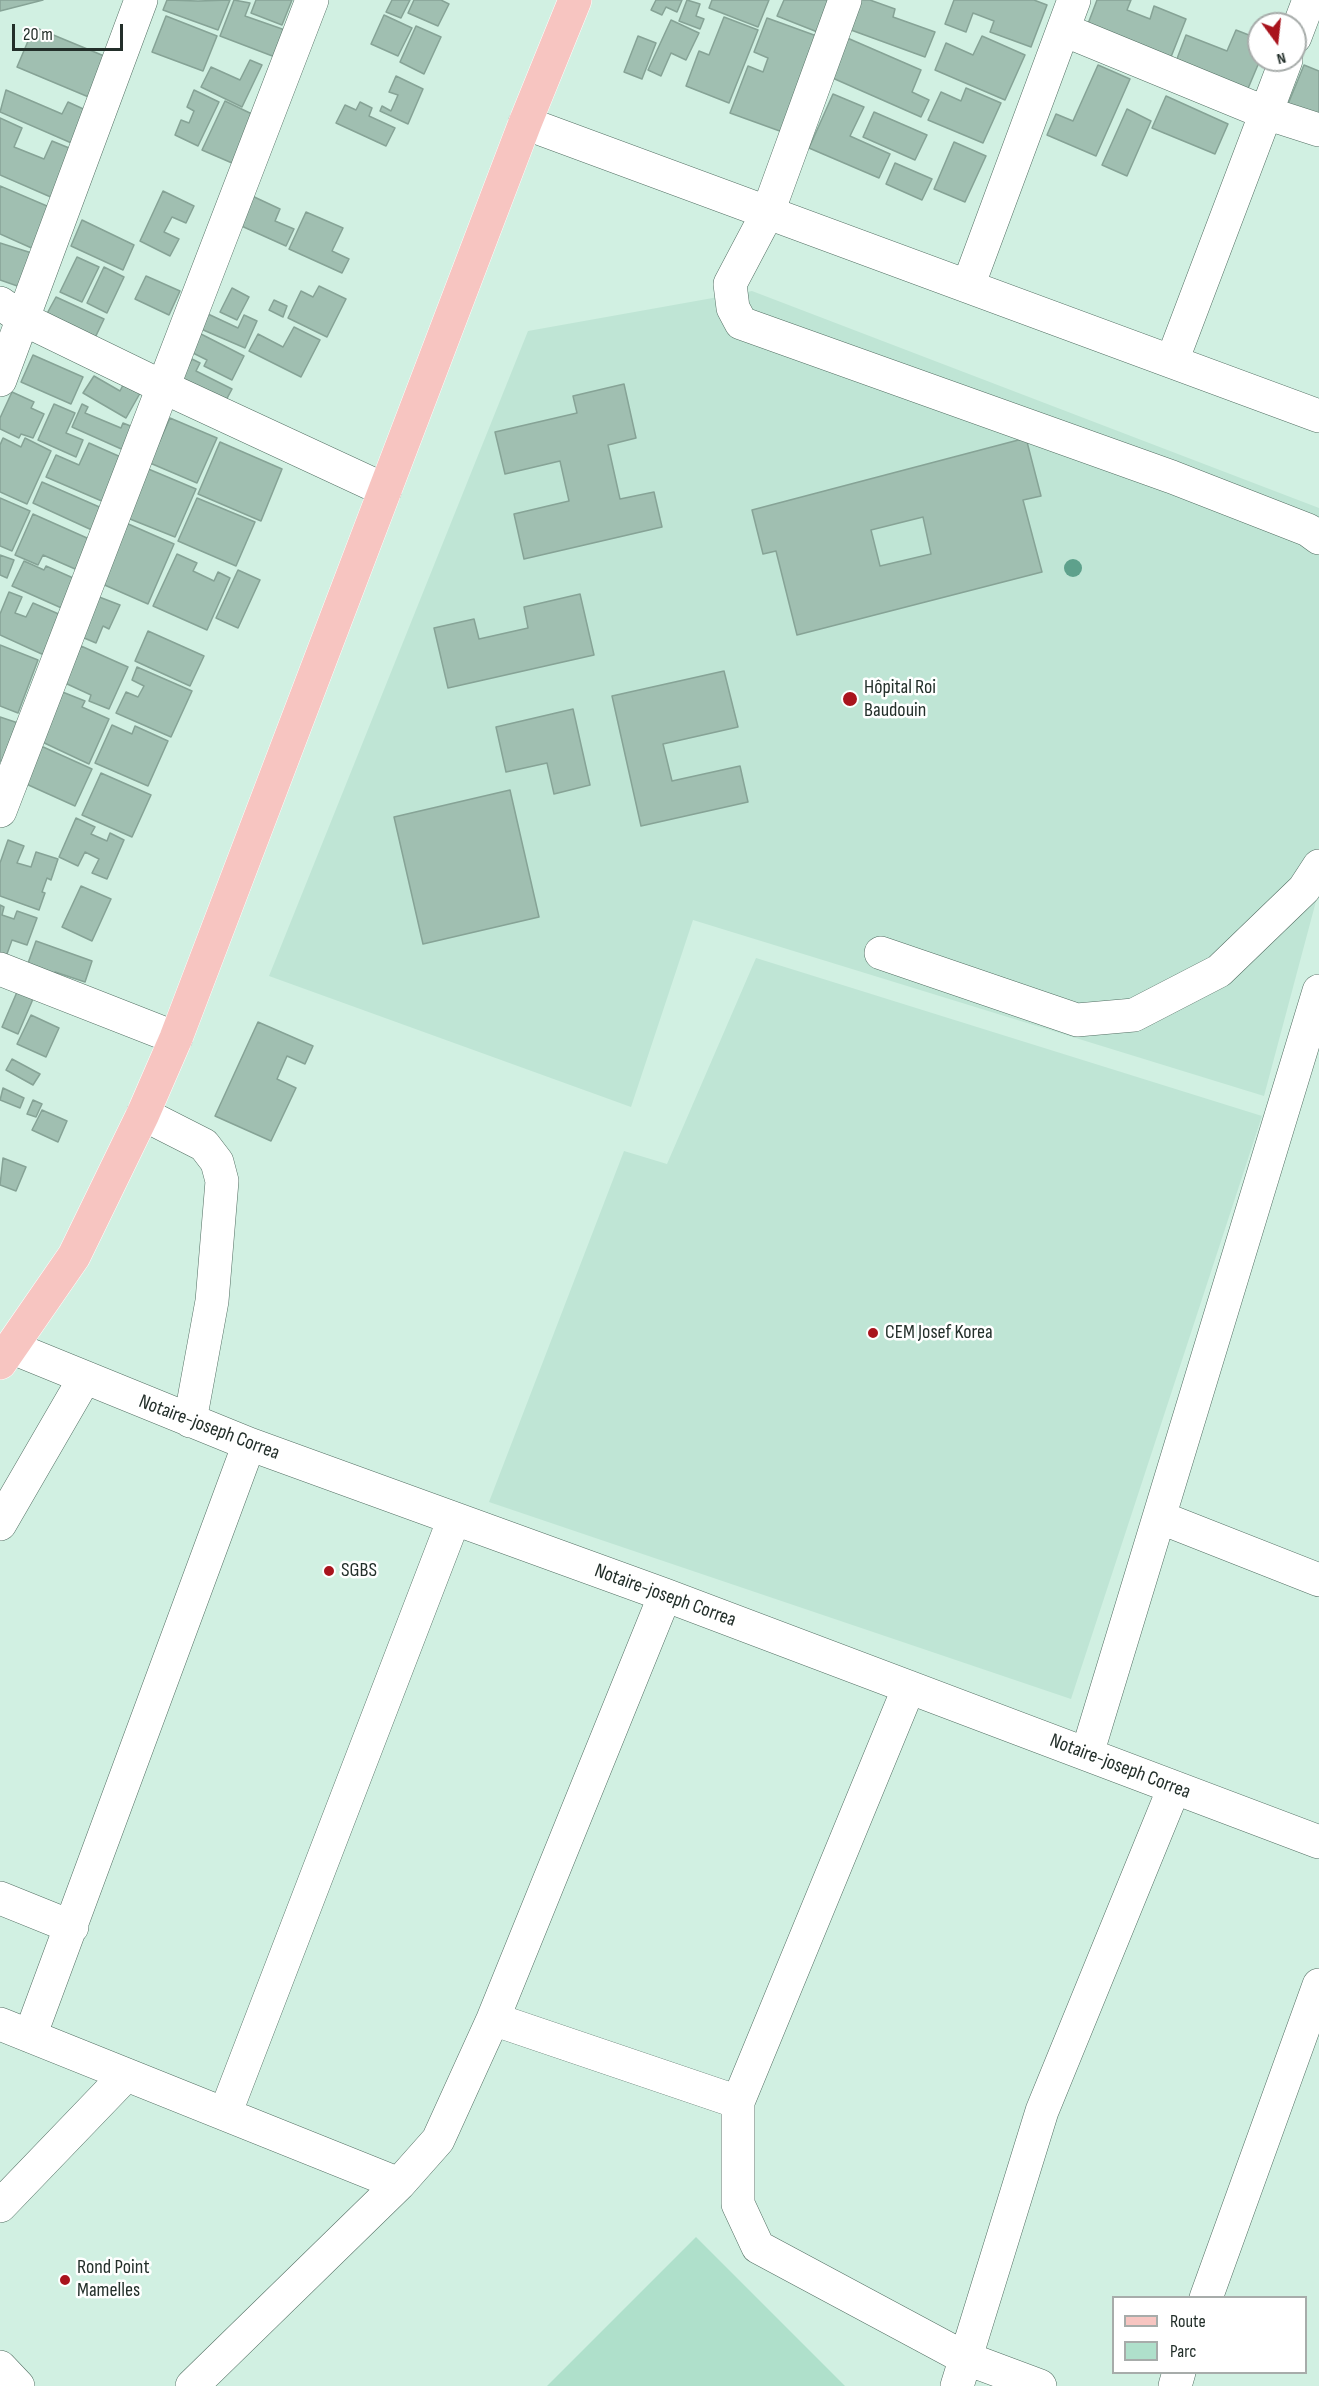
<!DOCTYPE html>
<html>
<head>
<meta charset="utf-8">
<style>
  body { margin:0 }
  #map { position:relative; width:1319px; height:2386px; overflow:hidden; background:#d1f0e2; font-family:"Sofia Sans Condensed",sans-serif }
  canvas { display:block }
  .legend { position:absolute; left:1112px; top:2296px; width:195px; height:78px; box-sizing:border-box; background:#fff; border:2px solid #a7acaa; margin:0; padding:8px 10px; list-style:none; font-size:18px; color:#232f2a }
  .legend li { display:flex; align-items:center; gap:12px; height:30px }
  .legend b { width:30px; border:2px solid #a7acaa }
  .north { position:absolute; left:1247px; top:12px; width:60px; height:60px; box-sizing:border-box; background:#fff; border:2px solid #a7acaa; border-radius:50%; rotate:165deg; font-size:16px; font-weight:700; line-height:24px; text-align:center; color:#232f2a }
  .north::after { content:''; display:block; margin:auto; width:21px; height:27px; background:#a9141d; clip-path:polygon(50% 0,100% 100%,50% 72%,0 100%) }
  .scale { position:absolute; left:12px; top:24px; width:111px; height:27px; box-sizing:border-box; border:3px solid #232f2a; border-top:0; padding-left:8px; font-size:18px; line-height:21px; white-space:nowrap; color:#232f2a; -webkit-text-stroke:4px #fff; paint-order:stroke }
</style>
</head>
<body>
<div id="map">
<canvas width="1319" height="2386"></canvas>
<ul class="legend">
<li><b style="height:8px;background:#f7c5c1"></b>Route</li>
<li><b style="height:16px;background:#afe0cb"></b>Parc</li>
</ul>
<div class="north">N</div>
<div class="scale">20 m</div>
</div>
<script>
const context = document.querySelector('canvas').getContext('2d');
context.lineJoin = 'round';
function fillPath(path, color) {
  context.fillStyle = color;
  context.fill(path, 'evenodd');
}
function poly(rows) {
  const path = new Path2D();
  for (const r of rows) {
    path.moveTo(r[0], r[1]);
    for (let i = 2; i < r.length; i += 2) path.lineTo(r[i], r[i + 1]);
  }
  return path;
}
function stroke(path, color, width, dash) {
  context.strokeStyle = color;
  context.lineWidth = width;
  context.lineCap = dash ? 'butt' : 'round';
  context.setLineDash(dash || []);
  context.stroke(path);
}
function label(font, color, halo, rows, align = 'center') {
  context.font = font + ' "Sofia Sans Condensed",sans-serif';
  context.lineWidth = 5;
  context.setLineDash([]);
  context.textBaseline = 'middle';
  context.strokeStyle = halo;
  context.fillStyle = color;
  for (const [text, x, y, turn = 0] of rows) {
    context.save();
    context.translate(x, y);
    context.rotate((+turn || 0) * Math.PI / 180);
    context.textAlign = isNaN(turn) ? turn : align;
    if (halo) context.strokeText(text, 0, 0);
    context.fillText(text, 0, 0);
    context.restore();
  }
}
const built = poly([
  [752,291,1319,508,1319,890,1264,1096,693,920,631,1107,269,976,528,331],
  [756,958,1262,1116,1071,1699,489,1502,624,1151,667,1164]
]);
const green = poly([
  [696,2237,845,2386,547,2386]
]);
const building = poly([
  [0,0,43,0,0,11,0,0],
  [167,0,198,1,230,0,218,30,163,10,167,0],
  [234,0,250,3,245,16,285,30,275,57,220,36,234,0],
  [256,0,292,0,282,25,251,13,256,0],
  [392,0,410,0,401,18,386,12,392,0],
  [414,0,441,0,449,4,438,26,408,13,414,0],
  [656,0,682,0,677,12,666,7,662,15,651,10,656,0],
  [687,0,700,4,696,16,704,19,700,29,679,21,687,0],
  [712,0,769,0,758,27,709,8,712,0],
  [784,0,838,0,825,35,777,16,784,0],
  [861,0,870,0,895,9,893,17,935,32,925,57,851,30,861,0],
  [954,0,1034,0,1047,5,1031,47,990,32,994,21,973,13,966,32,945,24,954,0],
  [1097,0,1131,0,1127,10,1150,19,1154,6,1186,19,1169,62,1086,29,1097,0],
  [384,15,412,28,398,56,371,44,384,15],
  [166,16,217,36,203,71,152,52,166,16],
  [724,17,758,30,729,103,686,86,699,51,709,55,724,17],
  [767,18,825,39,788,134,730,113,748,66,763,72,768,58,754,52,767,18],
  [671,20,699,33,686,60,671,53,661,76,648,70,671,20],
  [416,26,441,37,424,74,400,62,416,26],
  [34,27,109,58,91,98,17,67,34,27],
  [1236,30,1259,39,1260,60,1244,98,1175,64,1186,35,1227,51,1236,30],
  [638,36,656,43,642,79,624,72,638,36],
  [982,36,1025,55,1005,100,935,70,946,43,973,55,982,36],
  [845,37,921,70,912,92,929,100,921,117,828,76,845,37],
  [250,60,262,65,242,107,201,87,211,67,240,80,250,60],
  [1098,65,1130,79,1096,156,1047,135,1056,114,1073,121,1098,65],
  [1304,65,1319,71,1319,122,1286,109,1304,65],
  [396,76,423,89,408,124,380,111,382,106,391,111,398,95,389,92,396,76],
  [966,88,1001,103,983,143,928,120,941,92,961,101,966,88],
  [6,90,62,114,68,102,90,112,76,145,0,112,6,90],
  [194,90,219,102,198,146,175,135,181,120,189,123,194,111,187,107,194,90],
  [833,94,864,107,850,136,890,154,879,178,809,148,833,94],
  [1166,96,1228,124,1215,154,1152,128,1166,96],
  [225,101,254,115,232,163,202,150,225,101],
  [360,102,372,108,369,116,395,128,386,146,336,123,345,105,356,110,360,102],
  [1127,109,1151,121,1127,176,1102,165,1127,109],
  [874,112,927,135,915,160,863,137,874,112],
  [0,118,22,128,14,147,44,159,52,141,74,150,53,198,0,175,0,118],
  [954,142,986,156,965,202,934,189,954,142],
  [895,163,932,179,922,200,886,184,895,163],
  [0,186,54,209,36,250,0,234,0,186],
  [163,191,194,206,186,223,172,217,164,232,179,239,170,256,140,241,163,191],
  [250,195,280,209,275,221,294,229,286,246,237,224,250,195],
  [306,212,343,228,332,251,349,259,342,273,289,249,306,212],
  [82,220,134,245,123,270,71,246,82,220],
  [0,243,38,255,26,289,0,280,0,243],
  [77,257,99,267,82,302,60,292,77,257],
  [104,267,124,277,107,313,87,303,104,267],
  [146,276,180,291,169,315,135,299,146,276],
  [319,286,346,299,327,337,288,318,301,291,313,297,319,286],
  [232,288,249,297,237,320,220,312,232,288],
  [56,297,104,319,93,342,44,319,56,297],
  [274,300,287,306,283,317,269,310,274,300],
  [208,314,238,328,244,315,257,321,245,348,201,329,208,314],
  [294,327,320,340,301,377,249,351,258,334,283,347,294,327],
  [199,333,244,356,232,380,204,366,207,360,189,351,199,333],
  [33,355,83,377,71,404,21,382,33,355],
  [192,359,200,363,196,371,232,389,223,406,179,384,192,359],
  [94,376,120,391,126,379,143,388,126,418,83,393,94,376],
  [624,384,636,438,608,445,620,499,654,492,662,527,524,559,514,514,569,501,560,461,505,474,495,432,577,413,573,396,624,384],
  [12,392,34,402,31,408,44,414,33,438,21,434,19,438,0,429,0,418,12,392],
  [54,404,75,413,66,433,83,440,76,457,38,440,54,404],
  [82,404,88,407,85,413,121,428,123,423,138,429,128,452,72,427,82,404],
  [170,418,217,438,197,483,150,463,170,418],
  [3,438,21,447,25,438,51,451,27,504,0,492,0,445,3,438],
  [1026,438,1041,496,1023,500,1042,572,797,635,776,551,763,554,752,510,1026,438],
  [923,517,931,554,880,566,871,530,923,517],
  [220,442,282,469,261,521,198,494,220,442],
  [89,443,123,458,104,502,46,477,56,455,79,465,89,443],
  [146,468,196,489,175,537,125,517,146,468],
  [42,482,104,509,94,531,33,503,42,482],
  [0,498,30,511,12,551,0,546,0,498],
  [197,498,255,522,236,566,178,541,197,498],
  [33,514,96,542,82,572,43,555,38,565,15,555,33,514],
  [126,523,174,544,148,604,100,583,126,523],
  [177,554,197,563,193,571,214,581,218,572,230,578,207,630,153,606,177,554],
  [0,555,14,560,7,578,0,575,0,555],
  [24,561,44,570,46,566,80,581,66,610,12,586,24,561],
  [238,570,260,580,238,628,216,618,238,570],
  [9,592,22,597,15,613,26,617,33,603,61,615,44,655,0,635,0,614,9,592],
  [580,594,594,655,448,688,434,628,474,619,479,639,528,628,524,607,580,594],
  [94,595,120,605,109,629,103,626,96,643,77,635,94,595],
  [148,631,204,656,190,686,135,661,148,631],
  [0,645,38,660,18,713,0,706,0,645],
  [81,646,128,667,109,709,89,701,91,695,65,683,81,646],
  [137,667,192,691,171,737,116,713,126,692,138,697,144,686,132,680,137,667],
  [724,671,738,727,663,744,672,781,740,766,748,802,641,826,612,696,724,671],
  [60,691,85,701,82,707,109,719,89,764,38,740,60,691],
  [573,709,590,785,554,794,547,763,506,772,496,727,573,709],
  [0,717,18,723,4,762,0,761,0,717],
  [112,725,132,734,135,726,168,741,148,786,95,763,112,725],
  [41,746,92,769,75,806,24,783,41,746],
  [101,773,151,795,132,837,82,815,101,773],
  [510,790,539,917,423,944,394,817,510,790],
  [76,818,95,827,91,834,107,841,110,833,124,840,107,879,92,873,99,859,85,852,78,866,59,857,76,818],
  [8,840,24,846,17,863,31,867,36,852,58,859,51,880,47,878,42,892,45,893,39,910,0,896,0,863,8,840],
  [81,886,111,899,92,941,62,927,81,886],
  [0,905,4,907,2,915,14,919,17,911,37,918,27,945,12,940,3,965,0,964,0,905],
  [36,941,92,961,85,982,55,972,54,977,27,966,36,941],
  [17,992,33,999,18,1034,2,1027,17,992],
  [31,1015,59,1028,46,1057,17,1044,31,1015],
  [258,1022,313,1046,305,1064,287,1056,277,1079,296,1088,271,1141,215,1116,258,1022],
  [12,1059,40,1074,33,1085,6,1070,12,1059],
  [3,1088,24,1098,20,1108,0,1100,3,1088],
  [33,1100,42,1104,36,1117,27,1114,33,1100],
  [42,1110,67,1121,58,1142,32,1130,42,1110],
  [3,1158,26,1167,16,1191,0,1185,3,1158]
]);
const minor = poly([
  [845,0,768,212,730,284,733,308,741,323,1172,477,1308,530,1319,538],
  [1064,30,1266,113,1319,130],
  [1295,37,1309,0],
  [525,123,1319,416],
  [968,286,1074,0],
  [0,303,23,319,163,387,385,490],
  [1172,361,1286,60],
  [0,380,141,0],
  [0,811,312,0],
  [881,953,1077,1020,1134,1015,1219,971,1304,889,1319,866],
  [0,969,176,1038],
  [143,1114,204,1145,217,1162,222,1181,212,1301,190,1421],
  [13,1348,249,1444,665,1595,1319,1842],
  [1159,1517,1319,1580],
  [0,1524,84,1379],
  [1087,1754,1319,991],
  [0,1898,72,1927],
  [493,2019,738,2102,738,2204,758,2247,965,2358,1040,2386],
  [0,2024,399,2184],
  [30,2036,249,1444],
  [738,2102,909,1687],
  [225,2114,454,1519],
  [0,2206,126,2075],
  [1206,2298,1319,1985],
  [0,2367,18,2386],
  [192,2386,399,2184,438,2140,493,2019,665,1595],
  [957,2386,1042,2111,1174,1788],
  [1175,2386,1179,2372]
]);
const major = poly([
  [0,1363,74,1256,143,1114,176,1038,525,123,575,0]
]);
const trees = [
  [1073,568]
];
const markers = [
  [850,699,8,"#a9141d"],
  [873,1333,6,"#a9141d"],
  [329,1571,6,"#a9141d"],
  [65,2280,6,"#a9141d"]
];
const poiNames = [
  ["Hôpital Roi",864,688],
  ["Baudouin",864,711],
  ["CEM Josef Korea",885,1333],
  ["SGBS",341,1571],
  ["Rond Point",77,2268],
  ["Mamelles",77,2291]
];
const streetNames = [
  ["Notaire-joseph Correa",209,1428,21],
  ["Notaire-joseph Correa",665,1596,20],
  ["Notaire-joseph Correa",1120,1767,21]
];
fillPath(built, '#bfe5d5');
fillPath(green, '#afe0cb');
fillPath(building, '#a0bfb1');
stroke(building, '#86a396', 1.5);
stroke(minor, '#536f63', 34);
stroke(major, '#fff', 34);
stroke(minor, '#fff', 33);
stroke(major, '#f7c5c1', 33);
context.fillStyle = '#5ea18c';
for (const [x, y] of trees) {
  context.beginPath();
  context.arc(x, y, 9, 0, 2 * Math.PI);
  context.fill();
}
for (const [x, y, r, color] of markers) {
  const dot = new Path2D();
  dot.arc(x, y, r, 0, 2 * Math.PI);
  context.fillStyle = color;
  context.fill(dot);
  stroke(dot, '#fff', 2);
}
label('20px', '#232f2a', '#fff', poiNames, 'left');
label('20px', '#232f2a', '#fff', streetNames);
</script>
</body>
</html>
